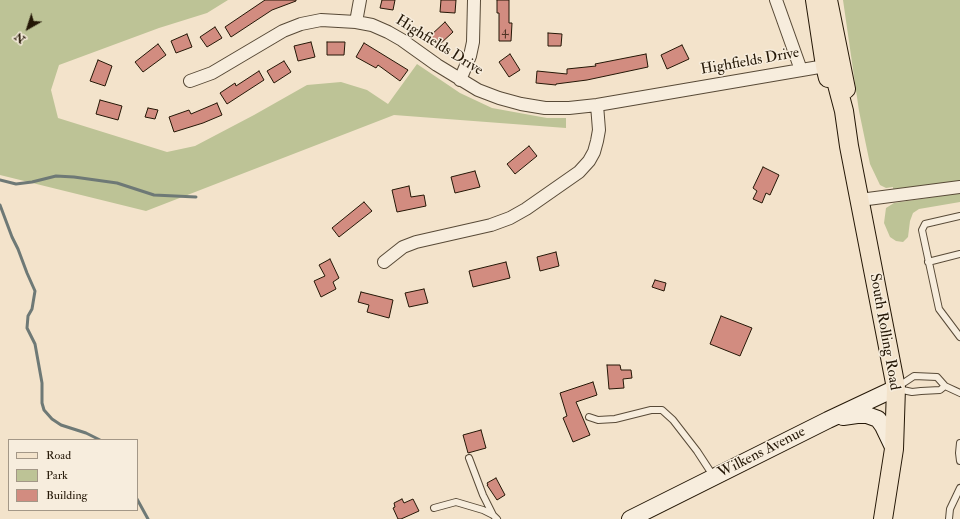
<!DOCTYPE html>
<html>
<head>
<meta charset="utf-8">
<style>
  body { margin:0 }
  #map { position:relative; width:960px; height:519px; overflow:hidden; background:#f3e3cb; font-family:"IM FELL Double Pica",serif }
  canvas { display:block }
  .legend { position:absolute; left:8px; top:439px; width:130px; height:72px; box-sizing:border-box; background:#f7eddd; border:1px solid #a39787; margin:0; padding:5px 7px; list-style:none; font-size:12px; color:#241706 }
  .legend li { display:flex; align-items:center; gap:8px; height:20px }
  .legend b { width:20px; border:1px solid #a39787 }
  .north { position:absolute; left:8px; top:8px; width:40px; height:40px; -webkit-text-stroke:3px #f7eddd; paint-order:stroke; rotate:219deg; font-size:11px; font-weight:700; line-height:16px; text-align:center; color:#241706 }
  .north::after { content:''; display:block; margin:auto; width:14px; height:18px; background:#241706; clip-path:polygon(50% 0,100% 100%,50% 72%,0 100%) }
</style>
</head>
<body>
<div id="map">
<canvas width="960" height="519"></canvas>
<ul class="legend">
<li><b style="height:5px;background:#f3e3cb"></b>Road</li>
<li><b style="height:11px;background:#bdc396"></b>Park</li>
<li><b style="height:11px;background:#d28c80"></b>Building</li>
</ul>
<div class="north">N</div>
</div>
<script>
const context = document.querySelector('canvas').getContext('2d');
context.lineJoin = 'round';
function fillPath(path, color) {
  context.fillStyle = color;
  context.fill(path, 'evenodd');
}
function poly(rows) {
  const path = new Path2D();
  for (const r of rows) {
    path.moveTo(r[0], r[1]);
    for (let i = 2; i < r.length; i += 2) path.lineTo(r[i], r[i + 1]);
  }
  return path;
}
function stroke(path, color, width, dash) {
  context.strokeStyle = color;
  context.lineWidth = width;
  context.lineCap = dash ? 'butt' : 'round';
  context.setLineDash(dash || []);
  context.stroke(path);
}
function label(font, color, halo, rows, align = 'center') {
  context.font = font + ' "IM FELL Double Pica",serif';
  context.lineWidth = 3;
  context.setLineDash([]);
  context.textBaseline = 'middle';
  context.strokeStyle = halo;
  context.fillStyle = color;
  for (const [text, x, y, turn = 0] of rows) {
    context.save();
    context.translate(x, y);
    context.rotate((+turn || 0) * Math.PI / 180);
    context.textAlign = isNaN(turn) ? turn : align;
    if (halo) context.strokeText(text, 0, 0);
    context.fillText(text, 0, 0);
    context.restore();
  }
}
const green = poly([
  [0,0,228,0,207,13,159,28,59,65,51,90,58,118,167,152,195,146,254,115,307,85,341,82,367,90,388,104,417,64,460,93,492,108,547,118,566,118,566,128,394,115,146,211,0,175],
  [843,0,960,0,960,181,893,189,893,187,886,188,880,185,870,164,859,111],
  [960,193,960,202,919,209,913,213,910,221,908,237,903,242,896,241,890,237,884,223,886,208,894,203]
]);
const stream = poly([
  [0,180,16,184,32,182,56,176,74,177,117,183,154,195,196,197],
  [0,205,12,237,18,249,27,273,35,291,32,309,28,316,27,328,35,344,42,383,42,403,44,410,52,419,61,425,86,433,100,440],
  [137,499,148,519]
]);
const building = poly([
  [265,0,296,0,296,1,272,10,231,37,225,27,265,0],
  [382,0,395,0,393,10,380,8,382,0],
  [441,0,456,0,455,13,440,12,441,0],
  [497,0,509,0,509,23,512,23,511,41,499,41,499,13,497,13,497,0],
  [445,22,453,32,439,45,430,36,445,22],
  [215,27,222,38,207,47,200,37,215,27],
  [548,33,562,34,561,46,548,46,548,33],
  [187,34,192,47,176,53,171,41,187,34],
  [311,42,315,57,298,61,294,46,311,42],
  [327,42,345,42,344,55,327,55,327,42],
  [364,43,408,70,400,81,378,65,376,68,356,57,364,43],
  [158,44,166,55,143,72,135,62,158,44],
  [682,45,689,59,667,69,661,55,682,45],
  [510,54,520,70,509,77,499,62,510,54],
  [646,54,648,67,587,80,556,84,556,85,536,83,537,71,567,74,567,69,596,66,595,64,646,54],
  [98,60,112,66,105,86,90,81,98,60],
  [284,61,291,72,274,83,267,71,284,61],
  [259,71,264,80,227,104,220,93,235,83,236,86,259,71],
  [100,100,122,106,118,120,96,114,100,100],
  [217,103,222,115,203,123,174,132,169,117,189,110,191,114,217,103],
  [148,108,158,110,155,119,145,117,148,108],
  [529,146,537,156,515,174,507,164,529,146],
  [763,167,779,175,770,195,766,193,762,203,753,199,757,191,753,188,763,167],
  [475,171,480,187,455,193,451,177,475,171],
  [409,186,411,197,424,195,426,206,397,212,392,190,409,186],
  [364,202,372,211,339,237,332,228,364,202],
  [556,252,559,266,540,271,537,257,556,252],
  [330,259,339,278,333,282,336,289,321,297,314,281,325,276,319,265,330,259],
  [506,262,510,278,473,287,469,271,506,262],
  [655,280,666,283,664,291,652,287,655,280],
  [424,289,428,303,409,307,405,293,424,289],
  [361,292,393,300,389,318,367,312,369,305,358,302,361,292],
  [721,316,752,328,740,356,710,344,721,316],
  [607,365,620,365,621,370,631,370,632,378,623,379,624,388,609,389,607,365],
  [593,382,597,395,576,402,590,435,573,442,563,418,567,416,560,393,593,382],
  [481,430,486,448,468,453,463,435,481,430],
  [496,478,505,495,497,500,487,485,488,485,487,483,496,478],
  [402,499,404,503,413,499,419,511,401,519,398,519,393,508,395,507,394,503,402,499]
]);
const lane = poly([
  [960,216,925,224,922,230,939,309,960,337],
  [928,262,960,254],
  [899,386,914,376,937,377,945,386,960,393],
  [898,389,912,392,921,391,940,390,945,386],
  [589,417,598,420,615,419,651,410,662,410,673,420,697,451,714,477],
  [960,443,959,453,960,461],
  [469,458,483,495,493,515],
  [434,508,456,502,483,510,493,515,497,519],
  [949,519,950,509,960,488]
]);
const street = poly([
  [776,0,801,70],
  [356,22,360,0],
  [460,80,470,56,473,42,474,0],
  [190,81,212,73,283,31,301,24,321,20,356,22,372,25,388,32,402,40,437,65,478,90,499,98,521,104,545,108,569,108,597,105,825,66],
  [860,200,960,187],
  [384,262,403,247,416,242,491,225,510,218,526,209,579,172,589,161,594,152,597,141,599,130,597,105]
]);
const secondary = poly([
  [843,417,857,415,867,415,878,419,883,426,894,449],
  [630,519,828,420,896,388]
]);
const primary = poly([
  [815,0,825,66,828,78],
  [828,0,846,89],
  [825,66,835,77,844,111,849,146,896,388,894,449,883,519]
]);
const numberNames = [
  ["4",505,32]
];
const streetNames = [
  ["Highfields Drive",439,46,32],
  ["Highfields Drive",750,62,-10],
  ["South Rolling Road",884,332,80],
  ["Wilkens Avenue",762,453,-27]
];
fillPath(green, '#bdc396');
stroke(stream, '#6e7976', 3);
fillPath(building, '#d28c80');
stroke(building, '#241706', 1);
stroke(lane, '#584a37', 8);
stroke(street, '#584a37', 14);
stroke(secondary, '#241706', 18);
stroke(primary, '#241706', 20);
stroke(lane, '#f7eddd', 6);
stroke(street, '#f7eddd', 12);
stroke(secondary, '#f7eddd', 16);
stroke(primary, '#f3e3cb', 18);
label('13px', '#503424', null, numberNames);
label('15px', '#241706', '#f7eddd', streetNames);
</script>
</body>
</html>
